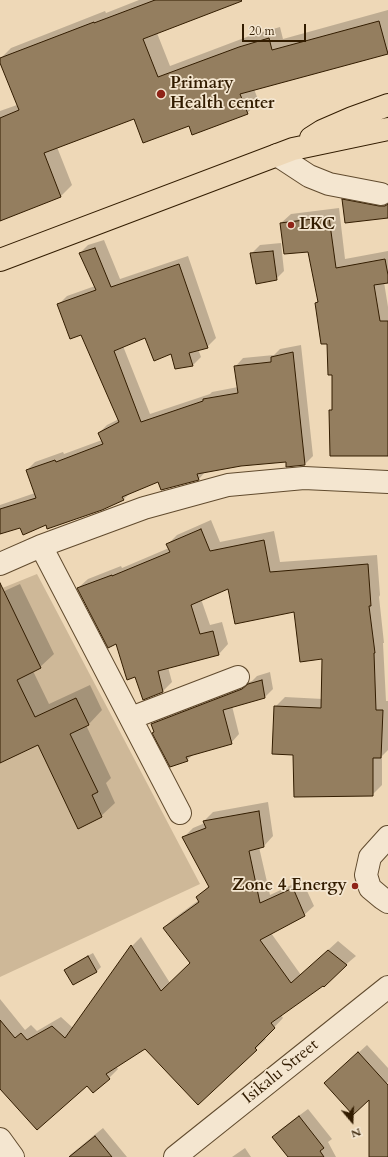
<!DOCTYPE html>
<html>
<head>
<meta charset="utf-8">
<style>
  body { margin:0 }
  #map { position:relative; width:388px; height:1157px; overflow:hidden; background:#eed8b7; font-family:Cardo,serif }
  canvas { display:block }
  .north { position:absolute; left:332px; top:1101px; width:40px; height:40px; -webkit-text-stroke:3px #f4e6d0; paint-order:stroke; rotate:161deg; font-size:11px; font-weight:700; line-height:16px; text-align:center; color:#321c00 }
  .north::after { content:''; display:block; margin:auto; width:14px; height:18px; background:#321c00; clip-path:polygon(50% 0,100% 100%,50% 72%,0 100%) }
  .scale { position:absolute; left:242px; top:24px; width:64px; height:18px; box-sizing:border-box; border:2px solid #321c00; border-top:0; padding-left:5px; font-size:12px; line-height:14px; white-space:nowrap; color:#321c00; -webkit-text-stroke:3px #f4e6d0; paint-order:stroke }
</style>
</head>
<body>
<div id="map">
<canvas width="388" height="1157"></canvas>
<div class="north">N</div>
<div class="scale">20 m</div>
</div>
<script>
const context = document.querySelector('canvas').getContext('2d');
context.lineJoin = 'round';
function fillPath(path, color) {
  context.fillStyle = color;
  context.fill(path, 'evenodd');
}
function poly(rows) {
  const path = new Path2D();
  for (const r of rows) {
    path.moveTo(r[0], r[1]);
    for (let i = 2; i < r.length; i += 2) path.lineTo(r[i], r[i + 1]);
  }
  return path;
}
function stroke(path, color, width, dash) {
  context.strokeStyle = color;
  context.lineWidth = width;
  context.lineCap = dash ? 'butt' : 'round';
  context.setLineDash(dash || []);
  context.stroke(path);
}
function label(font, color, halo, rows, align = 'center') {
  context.font = font + ' Cardo,serif';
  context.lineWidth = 3.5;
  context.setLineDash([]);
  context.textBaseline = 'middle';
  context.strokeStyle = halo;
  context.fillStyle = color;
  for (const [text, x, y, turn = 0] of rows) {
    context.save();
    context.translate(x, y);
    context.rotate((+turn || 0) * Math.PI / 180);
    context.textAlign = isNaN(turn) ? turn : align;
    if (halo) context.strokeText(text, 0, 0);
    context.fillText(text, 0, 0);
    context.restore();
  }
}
const green = poly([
  [37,574,200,884,0,977,0,589]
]);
const shadow = poly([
  [139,0,242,0,157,33,170,66,252,35,280,27,283,39,388,10,388,52,254,89,259,102,247,113,189,125,134,117,57,147,72,185,61,196,0,220,0,111,17,105,0,59,11,48,105,11,106,13],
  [347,196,383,203,388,202,388,217,343,200],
  [339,208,345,259,388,251,388,282,384,282,388,307,388,455,330,411,333,408,333,374,328,342,316,303,318,301,309,251,281,223,291,214],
  [104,240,120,279,188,256,216,338,207,347,198,349,201,357,193,365,176,368,171,353,145,336,123,346,150,414,210,394,212,392,238,387,235,367,243,358,274,355,280,349,301,345,313,456,305,464,287,461,241,465,206,471,199,479,161,489,159,481,130,493,123,500,46,524,21,527,0,533,0,505,35,493,27,470,35,462,63,452,64,454,102,440,99,433,107,425,119,419,81,334,59,304,67,296,95,286,80,253,88,245],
  [281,243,284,271,276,279,251,254,260,245],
  [211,520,220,542,274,531,280,562,377,555,380,595,379,597,384,643,383,643,386,701,388,701,388,750,382,756,382,785,372,795,294,754,275,707,285,697,323,699,323,658,295,611,228,587,201,599,210,625,222,622,228,644,219,654,168,667,172,682,162,692,136,676,117,642,78,588,88,579,121,566,122,568,169,548,168,544,177,535],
  [20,584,54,654,40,667,33,671,49,704,90,685,102,710,89,724,86,725,111,778,106,783,115,803,101,816,38,744,0,762,0,593],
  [270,672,273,689,265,697,232,706,239,734,231,743,194,754,187,760,155,732,152,724,160,716,252,681,257,676],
  [268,802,273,836,264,846,259,847,270,895,302,880,314,906,304,915,271,933,301,975,338,941,356,956,323,984,281,1015,283,1018,264,1038,266,1039,198,1103,145,1047,116,1066,118,1069,109,1078,87,1084,0,1087,0,999,25,1030,31,1025,37,1031,61,1017,73,1028,132,946,141,937,170,983,191,963,164,928,173,919,199,900,197,897,209,886,184,837,193,828,205,823,204,821,213,812],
  [93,953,101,967,97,971,73,984,65,970,69,966],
  [367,1045,388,1068,388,1082,353,1113,334,1075],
  [308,1109,332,1139,328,1142,336,1157,289,1157,273,1137,281,1129],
  [103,1128,127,1157,69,1157,70,1155],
  [245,1148,251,1157,232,1157]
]);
const building = poly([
  [155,0,241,0,242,1,143,39,158,77,239,47,269,38,272,50,379,21,388,54,240,94,248,114,192,135,189,126,143,143,134,119,44,153,61,197,0,221,0,118,19,110,0,63,0,58,94,22,94,23,155,0],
  [342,199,379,206,385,206,388,204,388,218,345,223,342,199],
  [329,217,336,268,385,259,388,275,388,283,374,285,380,321,388,321,388,456,330,456,329,410,332,410,332,375,328,375,327,344,321,344,315,303,318,302,308,252,284,254,280,223,329,217],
  [95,248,111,287,179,264,208,348,189,353,193,366,175,369,171,354,154,361,145,338,114,351,141,422,203,401,203,399,238,393,234,366,271,362,271,357,293,352,305,465,286,467,286,462,241,466,197,474,199,480,161,490,158,482,122,497,124,500,102,510,47,529,46,525,23,535,20,528,0,534,0,509,36,498,26,470,55,460,56,462,103,444,98,433,119,422,81,335,70,339,57,304,96,290,79,253,95,248],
  [273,251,277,280,256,284,250,253,273,251],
  [201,529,210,551,264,540,270,572,368,564,371,606,369,606,375,653,374,653,376,710,383,710,381,758,373,758,373,796,294,797,293,755,272,754,274,706,321,708,322,659,300,662,294,612,235,624,228,589,191,605,200,634,213,631,219,655,158,671,163,692,143,700,135,677,127,680,116,644,108,648,77,588,112,575,112,576,170,552,166,544,201,529],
  [0,583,41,668,17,680,35,717,76,698,89,725,70,734,98,792,92,795,102,817,78,829,38,745,0,763,0,583],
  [262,680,265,698,223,710,232,744,186,757,188,761,170,767,152,733,154,732,151,724,242,689,248,684,262,680],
  [259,811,264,847,249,851,260,903,293,888,305,916,260,940,291,983,328,950,347,965,324,987,323,986,271,1023,275,1028,255,1048,257,1050,198,1105,145,1049,106,1074,110,1079,93,1093,87,1086,37,1130,0,1089,0,1020,15,1038,21,1033,27,1040,52,1026,65,1038,131,945,161,991,190,963,163,928,199,902,196,897,209,887,182,837,206,828,203,821,259,811],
  [88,956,97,972,73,985,64,970,88,956],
  [358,1052,388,1085,388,1157,369,1157,369,1100,353,1115,324,1083,358,1052],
  [299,1116,324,1148,320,1151,324,1157,288,1157,272,1137,299,1116],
  [95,1136,112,1157,69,1157,95,1136]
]);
const minor = poly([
  [277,155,309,176,329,184,381,194],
  [41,546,180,813],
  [0,564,41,546,144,508,228,485,304,478,388,482],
  [131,718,238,677],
  [388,837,370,857,366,875,370,888,382,898,388,902],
  [0,1139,13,1157],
  [175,1157,388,987]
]);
const major = poly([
  [311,138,322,131,352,118,388,105],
  [0,260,293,149,388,129]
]);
const markers = [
  [161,94,5,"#8f2418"],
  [291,225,4,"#8f2418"],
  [355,886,4,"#8f2418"]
];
const poiNames = [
  ["Primary",170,84],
  ["Health center",170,104],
  ["LKC",299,225],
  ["Zone 4 Energy",347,886,"right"]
];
const streetNames = [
  ["Isikalu Street",281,1072,-39]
];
fillPath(green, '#ceb898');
fillPath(shadow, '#0003');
fillPath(building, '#947e5f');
stroke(building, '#321c00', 1);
stroke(minor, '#614b2e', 24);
stroke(major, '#321c00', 24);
stroke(minor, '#f4e6d0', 22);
stroke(major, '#eed8b7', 22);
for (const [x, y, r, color] of markers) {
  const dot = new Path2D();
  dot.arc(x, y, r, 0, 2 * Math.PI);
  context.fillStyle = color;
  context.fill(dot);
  stroke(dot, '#f4e6d0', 1.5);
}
label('bold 17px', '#321c00', '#f4e6d0', poiNames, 'left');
label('17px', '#321c00', '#f4e6d0', streetNames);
</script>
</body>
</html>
